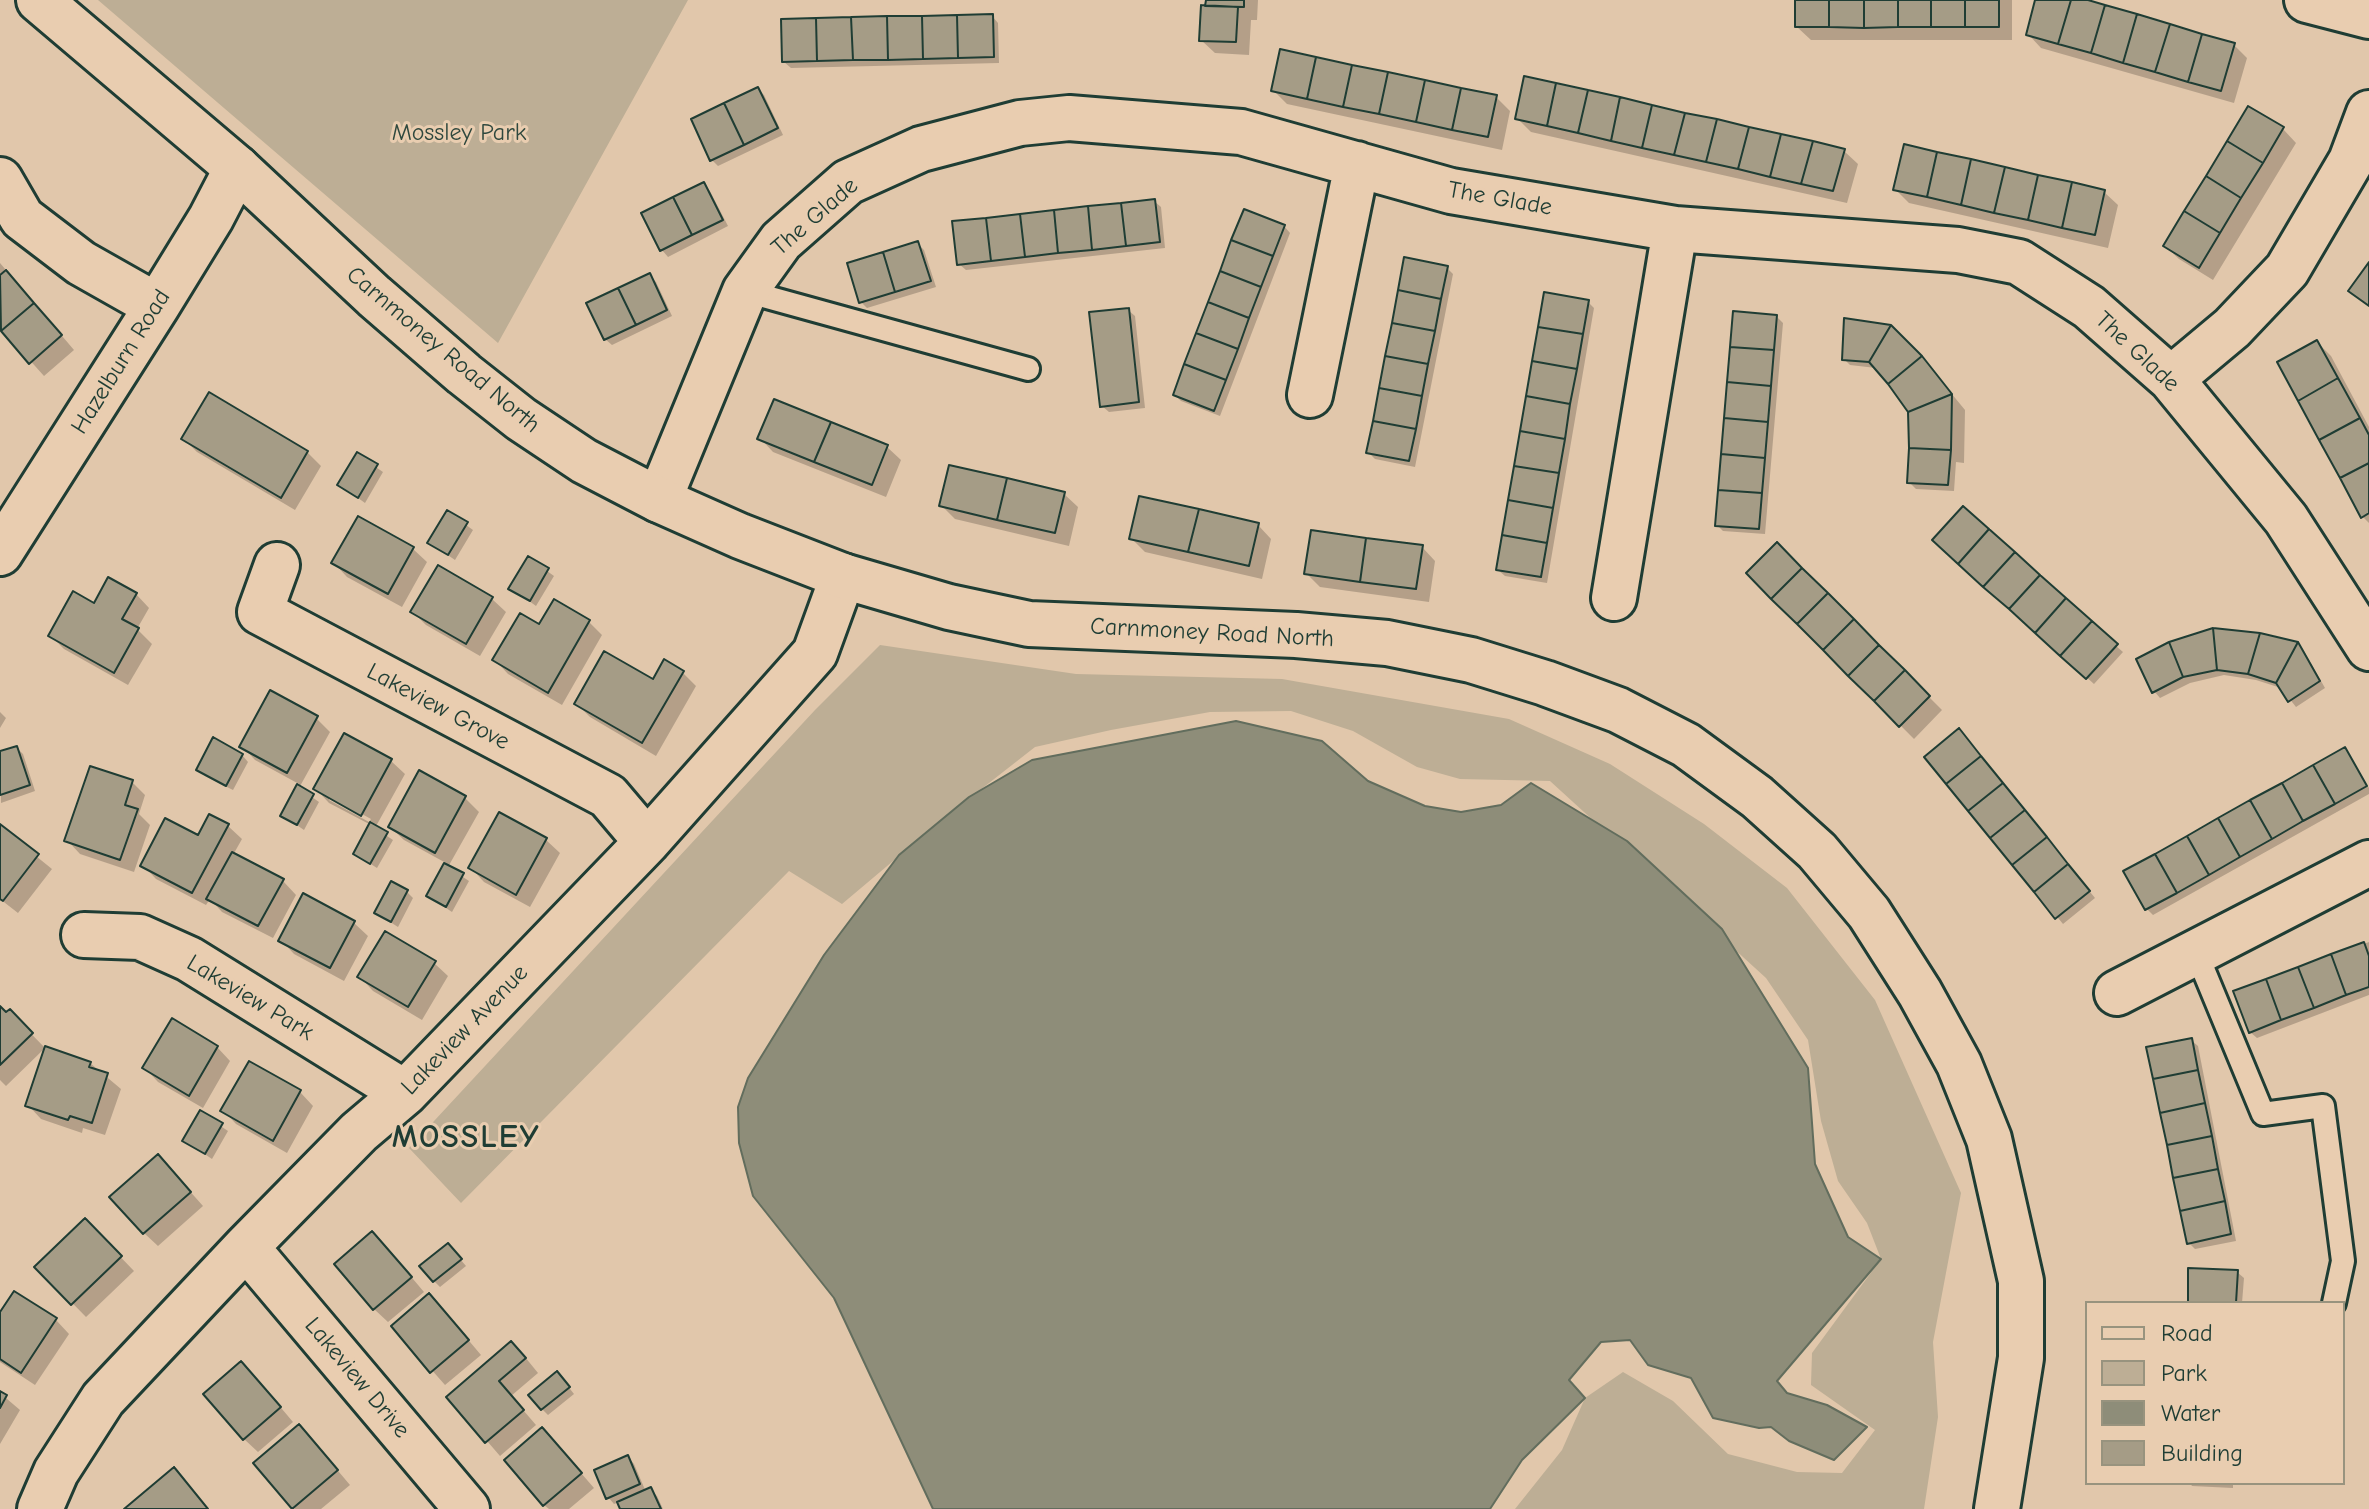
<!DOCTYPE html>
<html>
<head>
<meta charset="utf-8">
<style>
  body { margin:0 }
  #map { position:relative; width:2369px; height:1509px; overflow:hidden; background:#e1c7ab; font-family:"Comic Neue",sans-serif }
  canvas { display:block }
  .legend { position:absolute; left:2085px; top:1301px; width:260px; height:184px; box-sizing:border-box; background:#e9cdb0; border:2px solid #98937e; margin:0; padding:10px 14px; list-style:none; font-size:24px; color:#1f3d34 }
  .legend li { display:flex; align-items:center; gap:16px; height:40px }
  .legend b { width:40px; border:2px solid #98937e }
</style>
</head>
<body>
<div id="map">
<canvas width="2369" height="1509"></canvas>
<ul class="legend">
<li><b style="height:10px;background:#e9cdb0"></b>Road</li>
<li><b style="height:22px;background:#bdae95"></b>Park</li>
<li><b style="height:22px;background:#8e8d79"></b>Water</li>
<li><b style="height:22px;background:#a59c86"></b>Building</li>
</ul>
</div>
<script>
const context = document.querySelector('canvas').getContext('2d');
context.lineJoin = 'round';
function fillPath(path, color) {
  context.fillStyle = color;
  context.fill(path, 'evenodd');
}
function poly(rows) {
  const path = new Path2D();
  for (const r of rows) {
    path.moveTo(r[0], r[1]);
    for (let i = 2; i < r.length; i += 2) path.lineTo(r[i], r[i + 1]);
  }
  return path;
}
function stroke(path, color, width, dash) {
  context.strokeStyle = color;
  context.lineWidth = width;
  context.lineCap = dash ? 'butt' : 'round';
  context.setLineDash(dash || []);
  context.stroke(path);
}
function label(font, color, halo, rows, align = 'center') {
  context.font = font + ' "Comic Neue",sans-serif';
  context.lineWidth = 6;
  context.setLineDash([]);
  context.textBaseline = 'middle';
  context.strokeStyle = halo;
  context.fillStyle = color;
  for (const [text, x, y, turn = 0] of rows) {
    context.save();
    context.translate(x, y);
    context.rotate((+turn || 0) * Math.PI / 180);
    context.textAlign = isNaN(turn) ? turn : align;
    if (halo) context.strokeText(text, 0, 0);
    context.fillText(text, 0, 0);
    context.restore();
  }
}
const green = poly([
  [98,0,688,0,498,343],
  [880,645,1076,674,1282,679,1509,719,1610,764,1704,824,1787,888,1875,1000,1961,1193,1933,1342,1938,1417,1924,1509,1515,1509,1562,1450,1585,1398,1623,1372,1673,1401,1728,1454,1797,1472,1842,1473,1875,1430,1811,1385,1812,1353,1881,1259,1867,1223,1838,1181,1821,1121,1808,1040,1766,978,1550,781,1460,779,1417,767,1353,731,1291,711,1210,712,1111,730,1035,747,943,819,842,904,789,871,461,1203,409,1148,815,710]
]);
const water = poly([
  [1236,721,1322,741,1368,781,1425,806,1461,812,1501,805,1531,783,1627,841,1722,929,1808,1068,1815,1164,1848,1237,1881,1259,1777,1381,1787,1393,1827,1405,1867,1427,1834,1460,1789,1441,1771,1427,1759,1428,1713,1418,1691,1378,1648,1365,1630,1340,1601,1342,1569,1380,1585,1398,1522,1460,1490,1509,933,1509,834,1298,753,1196,739,1143,738,1107,748,1078,824,955,899,855,969,797,1032,760,1236,721]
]);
const shadow = poly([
  [1208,0,1258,0,1257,20,1251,20,1249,55,1215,53,1201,40],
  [1797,0,2012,0,2012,40,1811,40,1797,27],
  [2037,0,2081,0,2234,45,2247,58,2234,103,2041,48,2028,34],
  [992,16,998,23,999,63,791,68,784,62],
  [758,89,764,95,783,135,718,166,712,160],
  [1273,90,1496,97,1510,111,1502,150,1287,104],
  [1517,118,1844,151,1858,164,1847,203,1531,132],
  [2283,129,2296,143,2213,280,2179,259,2165,246],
  [704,184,710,191,728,226,668,257,662,250,644,214],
  [1895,189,2104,192,2118,205,2108,248,1909,203],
  [1154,201,1161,207,1165,248,966,270,959,264],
  [1284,226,1290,233,1220,416,1181,401,1175,395],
  [918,244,924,250,936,287,867,308,861,302],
  [0,263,74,350,44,376,0,327],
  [1447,268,1453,274,1415,467,1375,459,1369,453],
  [650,276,656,282,672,316,612,345,605,339],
  [1588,302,1594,308,1547,583,1505,576,1498,570],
  [1128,310,1135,316,1145,408,1109,412,1102,406],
  [1776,316,1783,323,1765,534,1723,531,1717,525],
  [2317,342,2331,356,2369,427,2369,523,2363,517],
  [1844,359,1928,365,1965,410,1964,463,1956,462,1954,491,1916,489,1909,482,1910,413,1876,368,1850,365],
  [760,438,887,447,901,460,886,497,773,452],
  [184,439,307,452,321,466,295,510,197,452],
  [358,455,383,472,365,503,340,485],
  [1064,494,1078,507,1069,546,955,519,941,505],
  [448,512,473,530,455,560,430,543],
  [1258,525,1271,539,1262,579,1145,552,1131,538],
  [1777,545,1942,710,1914,739,1749,573],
  [1941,546,2116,646,2123,652,2094,684],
  [1422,547,1435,561,1429,602,1320,587,1306,573],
  [413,549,427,562,402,607,347,577,334,563],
  [529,558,554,576,536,606,511,588],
  [136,594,149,608,137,629,152,644,128,685,64,649,51,636,95,606],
  [492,599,506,612,480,656,426,625,413,612],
  [588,621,602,635,562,705,508,674,495,660,540,627],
  [2297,644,2304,651,2325,688,2296,707,2281,688,2256,680,2224,675,2190,683,2160,698,2154,691,2138,660],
  [683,673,696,686,656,756,590,717,576,703],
  [0,712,6,718,0,728],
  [316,718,330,732,299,788,319,802,304,830,282,815,299,784,255,760,242,746],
  [345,736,391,761,405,774,375,828,393,840,377,868,355,854,371,825,329,803,316,789],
  [329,796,371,819,369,822,329,800],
  [1965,737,2095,898,2063,924,1927,757],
  [17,748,23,754,35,791,1,803,0,754],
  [2345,750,2369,788,2369,794,2153,915,2147,909],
  [242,755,248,762,233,790,205,776,199,769],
  [419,773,465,798,479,812,448,867,469,881,452,912,428,896,446,863,404,840,390,827],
  [132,782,145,795,139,814,150,825,134,872,80,854,67,840],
  [500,815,546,840,560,853,530,907,484,882,471,868],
  [228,826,242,839,233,855,283,881,296,895,273,938,222,912,210,899,206,905,156,879,143,865],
  [0,827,52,869,18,913,0,899],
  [407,892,413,898,398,927,376,913],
  [354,923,368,936,344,981,294,954,281,940],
  [2369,942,2369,995,2257,1038,2250,1032,2236,993],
  [434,963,448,976,422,1020,373,991,360,977],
  [0,1008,7,1015,10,1012,45,1048,6,1086,0,1080],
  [2191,1040,2198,1046,2236,1241,2195,1249,2189,1243],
  [217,1047,230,1061,203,1108,158,1082,145,1068],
  [90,1063,121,1089,105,1135,83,1128,82,1133,41,1119,28,1105],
  [300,1092,313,1106,287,1153,236,1124,223,1110],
  [201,1113,228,1131,212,1159,185,1141],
  [171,1170,203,1206,158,1246,144,1233],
  [85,1220,134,1271,86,1317,37,1267],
  [386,1247,424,1292,388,1322,374,1309],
  [454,1252,466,1266,440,1287,434,1281],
  [2237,1272,2244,1278,2242,1303,2190,1303],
  [443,1310,481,1355,445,1385,393,1326],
  [0,1316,56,1320,69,1334,35,1385,0,1362],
  [525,1357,538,1373,511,1396,536,1425,500,1456,449,1397],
  [255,1377,293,1422,258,1452,244,1439],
  [563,1380,574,1394,548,1415,542,1409],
  [0,1393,20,1410,0,1444],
  [312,1440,350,1485,321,1509,295,1509,256,1463],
  [555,1443,594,1488,569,1509,549,1509,544,1505],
  [628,1457,634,1464,646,1492,651,1490,657,1496,663,1509,622,1509,619,1502,614,1504,608,1497],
  [2190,1483,2233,1483,2233,1488,2192,1486]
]);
const building = poly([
  [1206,0,1244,0,1244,7,1205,6,1206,0],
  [1795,0,1829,0,1829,27,1795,27,1795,0],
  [1829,0,1864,0,1864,28,1829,27,1829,0],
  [1864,0,1898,0,1898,27,1864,28,1864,0],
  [1898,0,1931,0,1931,27,1898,27,1898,0],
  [1931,0,1965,0,1965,27,1931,27,1931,0],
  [1965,0,1999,0,1999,27,1965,27,1965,0],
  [2035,0,2071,0,2058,44,2026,35,2035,0],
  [2071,0,2088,0,2105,5,2091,53,2058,44,2071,0],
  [1201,5,1238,7,1236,42,1199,41,1201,5],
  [2105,5,2137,14,2123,63,2091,53,2105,5],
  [993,14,994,57,958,58,957,15,993,14],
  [2137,14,2170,24,2155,72,2123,63,2137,14],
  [957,15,958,58,923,59,922,16,957,15],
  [887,16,888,60,853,60,851,17,887,16],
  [887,16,922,16,923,59,888,60,887,16],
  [851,17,853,60,817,61,816,18,851,17],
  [816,18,817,61,782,62,781,19,816,18],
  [2170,24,2202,34,2188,82,2155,72,2170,24],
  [2202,34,2235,43,2221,91,2188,82,2202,34],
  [1280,49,1316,57,1307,99,1271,91,1280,49],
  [1316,57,1352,65,1343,107,1307,99,1316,57],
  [1352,65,1388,72,1379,114,1343,107,1352,65],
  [1388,72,1425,80,1416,122,1379,114,1388,72],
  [1524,76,1556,83,1547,126,1515,119,1524,76],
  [1425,80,1461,88,1452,130,1416,122,1425,80],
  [1556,83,1588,90,1578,133,1547,126,1556,83],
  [758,87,778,128,744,145,724,103,758,87],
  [1461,88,1497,95,1488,137,1452,130,1461,88],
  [1588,90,1620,97,1611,141,1578,133,1588,90],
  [1620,97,1652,105,1642,148,1611,141,1620,97],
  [724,103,744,145,710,161,691,119,724,103],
  [1652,105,1685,113,1674,155,1642,148,1652,105],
  [2248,106,2284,127,2263,163,2227,141,2248,106],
  [1685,113,1717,119,1706,162,1674,155,1685,113],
  [1717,119,1749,127,1738,169,1706,162,1717,119],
  [1749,127,1781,134,1770,177,1738,169,1749,127],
  [1781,134,1813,141,1801,184,1770,177,1781,134],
  [1813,141,1845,149,1833,191,1801,184,1813,141],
  [2227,141,2263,163,2241,198,2206,176,2227,141],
  [1904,144,1937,152,1927,197,1893,190,1904,144],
  [1937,152,1971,159,1961,205,1927,197,1937,152],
  [1971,159,2005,167,1994,213,1961,205,1971,159],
  [2005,167,2038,175,2028,220,1994,213,2005,167],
  [2038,175,2072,182,2062,228,2028,220,2038,175],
  [2206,176,2241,198,2220,233,2184,211,2206,176],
  [704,182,723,220,692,235,673,197,704,182],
  [2072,182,2105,190,2095,235,2062,228,2072,182],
  [673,197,692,235,660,251,641,213,673,197],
  [1155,199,1160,242,1126,246,1121,203,1155,199],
  [1121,203,1126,246,1092,250,1088,206,1121,203],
  [1088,206,1092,250,1058,253,1054,210,1088,206],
  [1244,209,1285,225,1273,256,1231,240,1244,209],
  [1054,210,1058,253,1025,257,1020,214,1054,210],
  [2184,211,2220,233,2199,268,2163,246,2184,211],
  [1020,214,1025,257,991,261,986,218,1020,214],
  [986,218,991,261,957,265,952,221,986,218],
  [1231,240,1273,256,1261,287,1220,271,1231,240],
  [918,241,931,281,895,292,883,252,918,241],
  [883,252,895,292,859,303,847,263,883,252],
  [1404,257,1448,266,1441,299,1398,290,1404,257],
  [2369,262,2369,306,2348,291,2369,262],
  [6,270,34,303,1,331,0,275,6,270],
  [1220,271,1261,287,1249,318,1208,302,1220,271],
  [650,273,667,310,636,325,618,288,650,273],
  [618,288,636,325,604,340,586,303,618,288],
  [1398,290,1441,299,1435,331,1392,323,1398,290],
  [1544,292,1589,300,1583,334,1538,327,1544,292],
  [1208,302,1249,318,1238,349,1196,333,1208,302],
  [34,303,62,335,29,364,1,331,34,303],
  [1129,308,1139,402,1100,407,1089,312,1129,308],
  [1733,311,1777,315,1774,350,1730,347,1733,311],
  [1844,318,1891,325,1869,362,1842,360,1844,318],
  [1392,323,1435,331,1428,364,1385,356,1392,323],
  [1891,325,1922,356,1888,384,1869,362,1891,325],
  [1538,327,1583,334,1577,369,1532,361,1538,327],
  [1196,333,1238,349,1226,380,1184,364,1196,333],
  [2317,340,2338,378,2298,401,2277,362,2317,340],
  [1730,347,1774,350,1771,386,1727,382,1730,347],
  [1385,356,1428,364,1422,396,1379,388,1385,356],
  [1922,356,1952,394,1908,412,1888,384,1922,356],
  [1532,361,1577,369,1570,404,1526,396,1532,361],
  [1184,364,1226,380,1214,411,1173,395,1184,364],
  [2338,378,2360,418,2319,440,2298,401,2338,378],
  [1727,382,1771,386,1768,422,1724,418,1727,382],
  [1379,388,1422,396,1416,429,1373,421,1379,388],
  [209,392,308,451,281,498,181,439,209,392],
  [1952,394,1951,450,1909,448,1908,412,1952,394],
  [1526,396,1570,404,1565,439,1520,431,1526,396],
  [774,399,831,422,814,462,757,439,774,399],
  [1724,418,1768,422,1765,458,1721,454,1724,418],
  [2360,418,2369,435,2369,463,2340,478,2319,440,2360,418],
  [1373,421,1416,429,1409,461,1366,453,1373,421],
  [831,422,888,445,872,485,814,462,831,422],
  [1520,431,1565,439,1559,473,1514,466,1520,431],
  [1909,448,1951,450,1948,485,1907,483,1909,448],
  [357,452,378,464,358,498,337,485,357,452],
  [1721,454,1765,458,1762,493,1718,490,1721,454],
  [2369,463,2369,513,2361,518,2340,478,2369,463],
  [949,465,1007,478,997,520,939,506,949,465],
  [1514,466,1559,473,1553,508,1508,500,1514,466],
  [1007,478,1065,492,1055,533,997,520,1007,478],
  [1718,490,1762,493,1759,529,1715,526,1718,490],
  [1139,496,1199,509,1188,552,1129,539,1139,496],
  [1508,500,1553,508,1547,543,1502,535,1508,500],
  [1963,506,1989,529,1958,564,1932,540,1963,506],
  [1199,509,1259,523,1249,566,1188,552,1199,509],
  [447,510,468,522,448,555,427,543,447,510],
  [358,516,414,547,388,594,331,563,358,516],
  [1989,529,2015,552,1983,587,1958,564,1989,529],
  [1311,530,1366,538,1360,582,1304,574,1311,530],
  [1502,535,1547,543,1541,577,1496,570,1502,535],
  [1366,538,1423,545,1416,589,1360,582,1366,538],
  [1777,542,1802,568,1771,599,1746,573,1777,542],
  [2015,552,2040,575,2009,609,1983,587,2015,552],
  [528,556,549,568,530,601,508,589,528,556],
  [438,565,493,597,466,644,410,612,438,565],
  [1802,568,1828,593,1797,624,1771,599,1802,568],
  [2040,575,2066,598,2035,633,2009,609,2040,575],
  [108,577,137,593,122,619,139,628,114,673,48,636,73,591,94,603,108,577],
  [1828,593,1854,619,1823,650,1797,624,1828,593],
  [2066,598,2092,621,2060,656,2035,633,2066,598],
  [554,599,590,620,548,693,492,660,520,613,539,624,554,599],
  [1854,619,1879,645,1848,676,1823,650,1854,619],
  [2092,621,2118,644,2086,679,2060,656,2092,621],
  [2213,628,2217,670,2183,677,2169,642,2213,628],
  [2213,628,2260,633,2248,674,2217,670,2213,628],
  [2260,633,2298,642,2276,683,2248,674,2260,633],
  [2169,642,2183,677,2152,693,2136,659,2169,642],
  [2298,642,2320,681,2288,702,2276,683,2298,642],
  [1879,645,1905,670,1874,701,1848,676,1879,645],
  [604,651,653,679,664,659,684,671,642,743,574,704,604,651],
  [1905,670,1930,696,1899,727,1874,701,1905,670],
  [270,690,318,716,287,773,239,747,270,690],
  [1959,728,1981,756,1946,784,1924,757,1959,728],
  [344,733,392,759,361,816,313,789,344,733],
  [213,737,243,754,226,786,196,770,213,737],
  [17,746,30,785,0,795,0,751,17,746],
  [2345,747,2367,786,2335,804,2313,765,2345,747],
  [1981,756,2003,783,1968,811,1946,784,1981,756],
  [2313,765,2335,804,2303,821,2282,783,2313,765],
  [90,766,133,780,125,805,138,809,120,860,64,841,90,766],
  [419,770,466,796,435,853,388,827,419,770],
  [2003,783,2025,810,1990,838,1968,811,2003,783],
  [2282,783,2303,821,2272,839,2250,800,2282,783],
  [297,784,314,794,297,825,280,816,297,784],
  [2250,800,2272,839,2240,857,2218,818,2250,800],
  [2025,810,2047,837,2012,865,1990,838,2025,810],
  [499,812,547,838,516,895,468,868,499,812],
  [209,814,229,824,192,893,140,866,165,818,198,835,209,814],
  [2218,818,2240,857,2209,875,2187,836,2218,818],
  [370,822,388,832,370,864,353,854,370,822],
  [0,824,39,854,3,901,0,899,0,824],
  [2187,836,2209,875,2177,893,2155,854,2187,836],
  [2047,837,2068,864,2034,892,2012,865,2047,837],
  [232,852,284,879,258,926,206,899,232,852],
  [2155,854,2177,893,2145,910,2123,871,2155,854],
  [444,863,464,873,446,907,426,896,444,863],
  [2068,864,2090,891,2055,919,2034,892,2068,864],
  [391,881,408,890,391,922,374,913,391,881],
  [303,893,355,921,330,968,278,941,303,893],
  [385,931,436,961,408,1007,357,977,385,931],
  [2364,942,2369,956,2369,987,2346,995,2331,954,2364,942],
  [2331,954,2346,995,2314,1008,2298,967,2331,954],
  [2298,967,2314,1008,2281,1020,2266,979,2298,967],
  [2266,979,2281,1020,2249,1033,2233,991,2266,979],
  [0,1006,6,1012,10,1009,33,1033,0,1065,0,1006],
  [172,1018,218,1046,189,1096,142,1068,172,1018],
  [2192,1038,2198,1070,2153,1079,2146,1047,2192,1038],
  [45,1046,91,1062,89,1067,108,1073,92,1123,70,1116,68,1120,25,1106,45,1046],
  [249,1061,301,1090,273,1141,220,1111,249,1061],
  [2198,1070,2205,1103,2160,1113,2153,1079,2198,1070],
  [2205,1103,2212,1136,2167,1145,2160,1113,2205,1103],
  [200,1110,223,1123,205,1154,182,1141,200,1110],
  [2212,1136,2218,1169,2173,1178,2167,1145,2212,1136],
  [158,1154,191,1192,143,1234,109,1197,158,1154],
  [2218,1169,2225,1201,2180,1211,2173,1178,2218,1169],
  [2225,1201,2231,1234,2187,1244,2180,1211,2225,1201],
  [85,1218,122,1256,71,1305,34,1267,85,1218],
  [372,1231,412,1277,373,1310,334,1264,372,1231],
  [448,1243,462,1259,433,1282,419,1266,448,1243],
  [2188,1268,2238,1270,2236,1303,2188,1303,2188,1268],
  [14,1291,57,1318,21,1373,0,1359,0,1312,14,1291],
  [429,1293,469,1340,430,1373,391,1326,429,1293],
  [511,1341,526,1358,499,1381,524,1410,485,1443,446,1397,511,1341],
  [241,1361,281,1407,243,1440,203,1394,241,1361],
  [557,1371,570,1387,541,1410,528,1395,557,1371],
  [0,1391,7,1395,0,1408,0,1391],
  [299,1424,338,1470,292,1509,253,1463,299,1424],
  [542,1427,582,1473,543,1506,504,1460,542,1427],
  [628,1455,640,1484,606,1499,594,1470,628,1455],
  [174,1467,208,1509,124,1509,174,1467],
  [651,1487,661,1509,620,1509,617,1502,651,1487]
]);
const lane = poly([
  [745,291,1028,369],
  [2196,952,2263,1114,2323,1106,2343,1261,2334,1303]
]);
const street = poly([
  [2307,0,2369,16],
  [0,180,22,218,81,263,157,306],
  [2171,379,2232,328,2287,270,2351,161,2369,113],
  [1310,395,1357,164],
  [659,500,745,291,781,241,848,182,921,149,1020,123,1069,118,1241,132,1451,191,1675,229,1958,250,2019,262,2089,307,2171,379,2286,519,2369,648],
  [0,553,157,306,211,218,237,168],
  [277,565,260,612,608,796,647,842],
  [1614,598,1675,229],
  [84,935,140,937,189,959,405,1093],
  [2117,993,2369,863],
  [246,1247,467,1509],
  [40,1509,56,1472,103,1399,246,1247,359,1132,405,1093,647,842,815,653,843,576]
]);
const secondary = poly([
  [39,0,237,168,374,296,464,374,521,419,584,461,659,500,740,536,843,576,949,607,1029,624,1296,635,1387,643,1471,660,1545,683,1618,710,1686,745,1757,797,1817,851,1869,913,1920,993,1959,1064,1989,1139,2021,1281,2021,1358,1997,1509]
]);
const parkNames = [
  ["Mossley Park",459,133]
];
const streetNames = [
  ["The Glade",1500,199,10],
  ["The Glade",815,217,-41],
  ["Carnmoney Road North",443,350,40],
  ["The Glade",2137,352,43],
  ["Hazelburn Road",121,362,-58],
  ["Carnmoney Road North",1212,633,3],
  ["Lakeview Grove",438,707,28],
  ["Lakeview Park",250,998,31],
  ["Lakeview Avenue",465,1030,-46],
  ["Lakeview Drive",357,1378,50]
];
const districtNames = [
  ["MOSSLEY",466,1138]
];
fillPath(green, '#bdae95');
fillPath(water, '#8e8d79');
stroke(water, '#626d5d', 2);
fillPath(shadow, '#0003');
fillPath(building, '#a59c86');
stroke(building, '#1f3d34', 2);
stroke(lane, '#1f3d34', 28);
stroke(street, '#1f3d34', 50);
stroke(secondary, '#1f3d34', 50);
stroke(lane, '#e9cdb0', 22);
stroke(street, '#e9cdb0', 44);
stroke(secondary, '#e9cdb0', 44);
label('24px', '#2f483e', '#e9cdb0', parkNames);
label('24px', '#1f3d34', '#e9cdb0', streetNames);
context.letterSpacing = '2px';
label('bold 32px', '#1f3d34', '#e9cdb0', districtNames);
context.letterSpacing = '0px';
</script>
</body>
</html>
